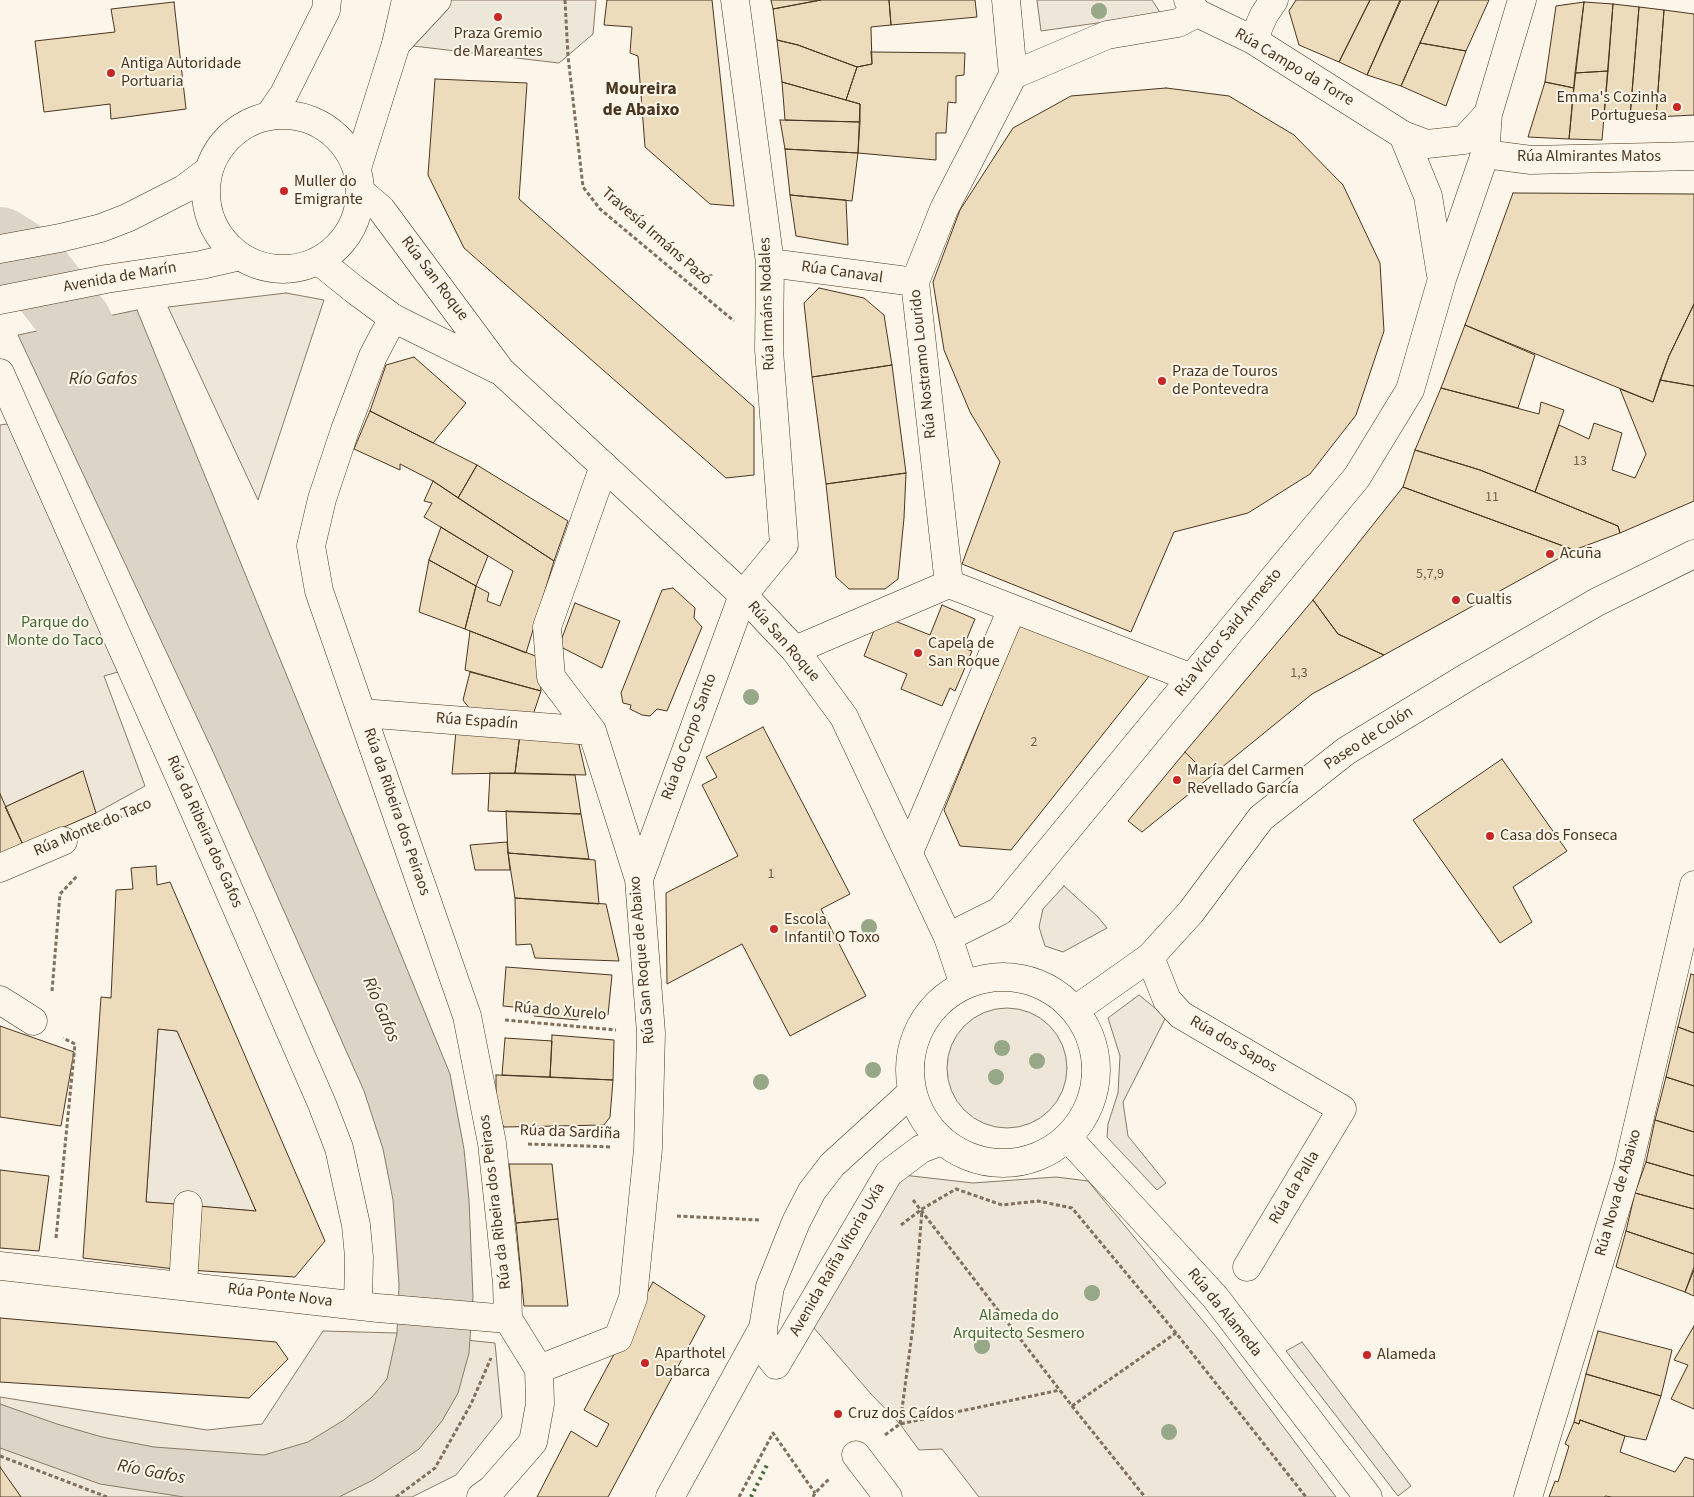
<!DOCTYPE html>
<html>
<head>
<meta charset="utf-8">
<style>
  body { margin:0 }
  canvas { display:block; background:#fbf6e9 }
</style>
</head>
<body>
<canvas width="1694" height="1497"></canvas>
<script>
const context = document.querySelector('canvas').getContext('2d');
context.lineJoin = 'round';
function fillPath(path, color) {
  context.fillStyle = color;
  context.fill(path, 'evenodd');
}
function poly(rows) {
  const path = new Path2D();
  for (const r of rows) {
    if (r.length === 3) {
      path.moveTo(r[0] + r[2], r[1]);
      path.arc(r[0], r[1], r[2], 0, 2 * Math.PI);
      continue;
    }
    path.moveTo(r[0], r[1]);
    for (let i = 2; i < r.length; i += 2) path.lineTo(r[i], r[i + 1]);
  }
  return path;
}
function stroke(path, color, width, dash) {
  context.strokeStyle = color;
  context.lineWidth = width;
  context.lineCap = dash ? 'butt' : 'round';
  context.setLineDash(dash || []);
  context.stroke(path);
}
function label(font, color, halo, rows, align = 'center') {
  context.font = font + ' "Source Sans 3",sans-serif';
  context.lineWidth = 4;
  context.setLineDash([]);
  context.textBaseline = 'middle';
  context.strokeStyle = halo;
  context.fillStyle = color;
  for (const [text, x, y, turn = 0] of rows) {
    context.save();
    context.translate(x, y);
    context.rotate((+turn || 0) * Math.PI / 180);
    context.textAlign = isNaN(turn) ? turn : align;
    if (halo) context.strokeText(text, 0, 0);
    context.fillText(text, 0, 0);
    context.restore();
  }
}
const green = poly([
  [1037,0,1152,0,1161,14,1041,31,1037,0],
  [286,293,324,300,258,500,168,307,286,293],
  [22,422,132,668,104,676,145,786,96,813,82,771,5,807,0,794,0,425,22,422],
  [1064,886,1098,917,1107,928,1063,952,1045,946,1039,927,1043,909,1064,886],
  [1139,995,1166,1017,1123,1102,1128,1136,1166,1183,1157,1190,1107,1137,1108,1124,1118,1093,1120,1056,1108,1018,1139,995],
  [1007,1068,60],
  [877,1172,973,1183,1056,1177,1088,1181,1217,1338,1336,1497,979,1497,942,1449,919,1450,900,1424,871,1394,801,1313,877,1172],
  [323,1331,397,1333,495,1343,502,1417,456,1475,412,1497,21,1497,9,1480,0,1478,0,1397,207,1430,262,1424,323,1331],
  [1302,1342,1411,1486,1398,1496,1286,1351,1302,1342]
]);
const parking = poly([
  [406,0,596,0,593,34,559,63,396,44,406,0],
  [158,1029,177,1031,256,1211,146,1202,158,1029]
]);
const water = poly([
  [137,310,450,1074,464,1149,469,1200,473,1297,469,1353,458,1393,442,1421,419,1449,373,1480,339,1497,184,1497,100,1484,0,1448,0,1404,57,1424,102,1437,154,1447,264,1455,308,1442,344,1420,372,1397,387,1379,397,1333,399,1284,393,1200,383,1149,364,1091,216,758,18,335,137,310]
]);
const river = poly([
  [0,243,27,260,76,323,117,413]
]);
const building = poly([
  [607,0,712,0,734,206,710,204,645,147,638,56,630,53,632,27,604,25,607,0],
  [771,0,821,0,773,9,771,0],
  [821,0,889,0,891,25,871,27,872,64,857,67,798,45,777,40,773,9,821,0],
  [889,0,975,0,977,17,891,25,889,0],
  [1296,0,1370,0,1339,62,1299,45,1289,11,1296,0],
  [1370,0,1400,0,1367,75,1339,62,1370,0],
  [1401,0,1439,0,1401,86,1367,75,1401,0],
  [1439,0,1489,0,1466,51,1420,43,1439,0],
  [174,2,186,109,111,119,110,104,44,112,35,41,115,32,111,9,174,2],
  [1584,2,1574,88,1545,82,1556,6,1584,2],
  [1584,2,1613,4,1608,71,1575,73,1584,2],
  [1613,4,1639,7,1630,117,1604,115,1613,4],
  [1639,7,1664,10,1656,117,1630,117,1639,7],
  [1664,10,1694,14,1694,115,1656,117,1664,10],
  [777,40,798,45,857,67,846,100,782,82,777,40],
  [1420,43,1466,51,1446,106,1401,86,1420,43],
  [871,52,965,53,964,75,956,76,956,103,948,102,946,133,936,133,936,160,858,153,860,104,846,100,857,67,872,64,871,52],
  [1608,71,1602,140,1569,139,1575,73,1608,71],
  [435,79,527,83,519,199,754,407,754,475,726,478,464,248,428,175,435,79],
  [782,82,860,104,860,122,785,120,782,82],
  [1545,82,1574,88,1569,139,1528,137,1545,82],
  [1166,88,1229,96,1294,135,1343,185,1380,263,1384,331,1356,415,1310,474,1248,513,1174,532,1131,632,962,564,1000,462,970,412,944,350,933,282,960,210,1013,128,1071,96,1166,88],
  [780,120,860,122,858,153,785,149,780,120],
  [785,149,858,153,852,201,790,195,785,149],
  [1513,193,1694,194,1694,304,1669,356,1653,402,1465,325,1513,193],
  [790,195,846,200,848,245,796,236,790,195],
  [819,288,864,298,884,315,892,365,812,377,804,303,819,288],
  [1694,304,1694,386,1660,380,1669,356,1694,304],
  [1465,325,1535,355,1518,408,1441,388,1465,325],
  [414,357,466,403,433,443,370,411,386,365,414,357],
  [892,365,906,473,826,484,812,377,892,365],
  [1660,380,1694,386,1694,501,1620,533,1618,526,1535,492,1559,425,1589,439,1594,423,1622,433,1612,470,1635,478,1646,454,1620,389,1653,402,1660,380],
  [1441,388,1539,414,1541,402,1564,410,1535,492,1480,470,1415,450,1441,388],
  [370,411,477,465,458,498,433,481,400,464,400,470,354,449,370,411],
  [1415,450,1480,470,1535,492,1618,526,1620,533,1574,550,1403,487,1415,450],
  [477,465,568,521,554,561,458,498,477,465],
  [906,473,904,518,898,579,885,589,849,589,836,577,826,484,906,473],
  [433,481,554,561,526,653,465,629,476,586,489,593,487,601,500,606,513,571,424,517,432,503,424,501,433,481],
  [1403,487,1574,550,1384,655,1338,634,1313,600,1403,487],
  [441,527,488,556,476,586,429,560,441,527],
  [429,560,476,586,465,629,419,612,429,560],
  [673,588,695,608,694,618,702,627,667,711,657,709,650,716,642,715,630,709,631,705,623,703,621,693,662,590,673,588],
  [1313,600,1338,634,1384,655,1312,694,1210,777,1185,752,1313,600],
  [575,603,620,621,602,668,559,646,575,603],
  [942,605,975,619,963,648,972,651,955,691,950,688,942,706,901,689,907,674,864,656,880,615,930,635,942,605],
  [1021,621,1150,675,1011,850,960,846,944,810,1021,621],
  [470,631,538,657,541,691,465,670,470,631],
  [470,672,541,691,532,718,470,709,463,700,470,672],
  [763,727,850,894,821,909,866,996,790,1036,742,944,667,984,666,893,738,856,702,785,717,777,706,757,763,727],
  [456,731,520,734,515,773,452,774,456,731],
  [520,734,577,736,586,775,515,773,520,734],
  [1185,752,1210,777,1142,832,1128,821,1185,752],
  [1502,759,1567,851,1513,887,1532,922,1500,943,1413,820,1502,759],
  [83,771,96,813,23,845,5,807,83,771],
  [490,773,575,775,581,814,488,811,490,773],
  [0,794,23,845,0,854,0,794],
  [506,811,581,814,589,859,508,853,506,811],
  [507,842,510,870,475,870,470,845,507,842],
  [508,853,595,860,599,904,515,898,508,853],
  [156,866,157,885,170,882,325,1241,295,1277,189,1270,198,1206,256,1211,177,1031,158,1029,146,1202,176,1204,174,1269,83,1258,101,997,111,998,116,890,133,889,131,868,156,866],
  [515,898,606,904,619,961,535,958,531,944,516,945,515,898],
  [506,967,612,975,608,1015,579,1013,578,1020,534,1016,535,1009,503,1006,506,967],
  [1691,974,1694,975,1694,1033,1678,1027,1691,974],
  [0,1026,74,1052,61,1126,0,1117,0,1026],
  [1678,1027,1694,1033,1694,1086,1666,1077,1678,1027],
  [552,1035,614,1040,613,1080,550,1077,552,1035],
  [505,1038,552,1041,550,1077,502,1075,505,1038],
  [496,1075,613,1080,610,1117,604,1125,504,1127,496,1115,496,1075],
  [1666,1077,1694,1086,1694,1132,1655,1120,1666,1077],
  [1655,1120,1694,1132,1694,1176,1646,1162,1655,1120],
  [1646,1162,1694,1176,1694,1209,1635,1193,1646,1162],
  [509,1164,552,1164,558,1219,516,1223,509,1164],
  [0,1170,49,1176,39,1251,0,1248,0,1170],
  [1635,1193,1694,1209,1694,1254,1626,1231,1635,1193],
  [558,1219,568,1306,524,1306,516,1223,558,1219],
  [1626,1231,1694,1254,1694,1267,1685,1292,1616,1267,1626,1231],
  [1694,1270,1694,1296,1685,1292,1694,1270],
  [653,1282,705,1316,608,1497,537,1497,571,1431,597,1447,609,1424,584,1410,653,1282],
  [0,1318,276,1342,288,1359,249,1398,0,1382,0,1318],
  [1694,1326,1694,1409,1671,1399,1688,1365,1674,1360,1694,1326],
  [1598,1331,1672,1350,1661,1396,1586,1374,1598,1331],
  [1586,1374,1661,1396,1646,1440,1625,1436,1580,1420,1579,1424,1574,1422,1586,1374],
  [1580,1420,1625,1436,1620,1452,1675,1472,1685,1457,1694,1460,1694,1497,1612,1497,1605,1496,1605,1497,1549,1497,1555,1481,1558,1482,1569,1446,1565,1444,1574,1422,1579,1424,1580,1420],
  [0,1467,21,1497,0,1497,0,1467]
]);
const path = poly([
  [565,0,568,56,583,187,600,209,734,321],
  [94,828,153,803],
  [52,991,60,894,78,875],
  [505,1020,616,1030],
  [528,1144,612,1147],
  [913,1200,1072,1406,1145,1497],
  [677,1216,759,1220],
  [901,1225,922,1209,956,1189,1002,1205,1038,1201,1072,1208,1176,1333,1306,1497],
  [56,1238,75,1044,63,1038],
  [1072,1406,1176,1333],
  [900,1424,913,1326,922,1210],
  [885,1435,900,1424,1060,1390],
  [0,1456,107,1497],
  [396,1497,435,1468,471,1404,491,1358],
  [739,1497,773,1433,815,1493],
  [813,1497,815,1493,829,1479]
]);
const street = poly([
  [1006,0,1013,75],
  [1188,0,1197,13,1253,40,1403,135,1427,144,1464,140,1488,114],
  [1253,40,1264,15,1274,0],
  [396,44,437,0],
  [1013,75,944,209,915,282,949,584,1192,678],
  [1013,75,1107,35,1178,23,1197,13],
  [1403,135,1428,196,1441,275],
  [1485,154,1531,160,1694,156],
  [770,263,915,282],
  [393,318,373,356,345,430,322,499,311,546,319,591,467,1016,492,1143,507,1283,508,1319],
  [0,373,185,789,322,1104,339,1148,356,1225,359,1257,358,1305],
  [795,650,949,584],
  [362,713,592,731],
  [909,852,1012,609],
  [0,868,63,841],
  [639,879,743,595,784,545,769,350,770,263,735,0],
  [948,937,1000,911,1357,477,1410,390,1442,279,1485,154,1488,114,1522,0],
  [1150,957,1167,1000,1181,1015,1342,1109,1247,1267],
  [0,1000,33,1021],
  [912,1092,832,1165,812,1191,796,1222,770,1287,763,1328,764,1349,776,1365,889,1173,921,1149,942,1141],
  [1068,1138,1215,1297,1368,1497],
  [0,1266,378,1308,508,1319],
  [183,1285,188,1205],
  [508,1319,539,1369],
  [539,1369,618,1338,633,1298,648,1149,651,1033,639,879,592,731,551,677,547,627,604,466],
  [856,1455,888,1497],
  [481,1497,492,1489,533,1442,540,1404,539,1369],
  [670,1497,763,1328],
  [1528,1497,1628,1168,1694,885]
]);
const primary = poly([
  [361,192,381,209,501,371,743,595,795,650,844,717,948,937,964,985],
  [319,261,355,290,393,318,498,370],
  [1003,1070,93],
  [1075,1010,1150,957,1191,912,1261,818,1346,751,1469,676,1597,602,1694,554]
]);
const highway = poly([
  [283,192,77],
  [269,116,284,94,326,10,327,0],
  [357,168,396,44,406,0],
  [0,249,60,238,101,228,127,218,184,189,209,170],
  [0,300,106,279,201,265,240,256]
]);
const hedge = poly([
  [751,1497,767,1465]
]);
const trees = [
  [1099,11],
  [751,697],
  [869,927],
  [1002,1048],
  [1037,1061],
  [873,1070],
  [996,1077],
  [761,1082],
  [1092,1293],
  [982,1346],
  [1169,1432]
];
const markers = [
  [498,17,5,"#c62828"],
  [111,73,5,"#c62828"],
  [1677,107,5,"#c62828"],
  [284,191,5,"#c62828"],
  [1162,381,5,"#c62828"],
  [1550,554,5,"#c62828"],
  [1456,600,5,"#c62828"],
  [918,653,5,"#c62828"],
  [1177,780,5,"#c62828"],
  [1490,836,5,"#c62828"],
  [774,929,5,"#c62828"],
  [1367,1355,5,"#c62828"],
  [645,1363,5,"#c62828"],
  [838,1414,5,"#c62828"]
];
const numberNames = [
  ["13",1580,462],
  ["11",1492,498],
  ["5,7,9",1430,575],
  ["1,3",1299,674],
  ["2",1034,743],
  ["1",771,875]
];
const poiNames = [
  ["Praza Gremio",498,34,"center"],
  ["de Mareantes",498,52,"center"],
  ["Antiga Autoridade",121,64],
  ["Portuaria",121,82],
  ["Emma's Cozinha",1667,98,"right"],
  ["Portuguesa",1667,116,"right"],
  ["Muller do",294,182],
  ["Emigrante",294,200],
  ["Praza de Touros",1172,372],
  ["de Pontevedra",1172,390],
  ["Acuña",1560,554],
  ["Cualtis",1466,600],
  ["Capela de",928,644],
  ["San Roque",928,662],
  ["María del Carmen",1187,771],
  ["Revellado García",1187,789],
  ["Casa dos Fonseca",1500,836],
  ["Escola",784,920],
  ["Infantil O Toxo",784,938],
  ["Aparthotel",655,1354],
  ["Dabarca",655,1372],
  ["Alameda",1377,1355],
  ["Cruz dos Caídos",848,1414]
];
const streetNames = [
  ["Rúa Campo da Torre",1294,68,31],
  ["Rúa Almirantes Matos",1589,157],
  ["Travesía Irmáns Pazó",656,237,41],
  ["Rúa Canaval",842,273,8],
  ["Avenida de Marín",120,278,-10],
  ["Rúa San Roque",434,279,53],
  ["Rúa Irmáns Nodales",768,304,-92],
  ["Rúa Nostramo Lourido",924,364,-96],
  ["Rúa Víctor Said Armesto",1229,633,-51],
  ["Rúa San Roque",783,642,49],
  ["Rúa Espadín",477,722,4],
  ["Rúa do Corpo Santo",690,737,-70],
  ["Paseo de Colón",1369,739,-33],
  ["Rúa da Ribeira dos Peiraos",396,812,71],
  ["Rúa Monte do Taco",93,828,-23],
  ["Rúa da Ribeira dos Gafos",204,832,66],
  ["Rúa San Roque de Abaixo",643,960,-95],
  ["Rúa do Xurelo",560,1012,5],
  ["Rúa dos Sapos",1233,1045,30],
  ["Rúa da Sardiña",570,1133,2],
  ["Rúa da Palla",1295,1188,-59],
  ["Rúa Nova de Abaixo",1619,1193,-74],
  ["Rúa da Ribeira dos Peiraos",496,1202,-97],
  ["Avenida Raíña Vitoria Uxía",838,1260,-60],
  ["Rúa Ponte Nova",280,1296,7],
  ["Rúa da Alameda",1224,1313,51]
];
const parkNames = [
  ["Parque do",55,623],
  ["Monte do Taco",55,641],
  ["Alameda do",1019,1316],
  ["Arquitecto Sesmero",1019,1334]
];
const neighbourhoodNames = [
  ["Moureira",641,90],
  ["de Abaixo",641,111]
];
const waterNames = [
  ["Río Gafos",103,380],
  ["Río Gafos",380,1010,67],
  ["Río Gafos",151,1473,11]
];
fillPath(green, '#ede6d9');
stroke(green, '#887966', 1);
fillPath(parking, '#ede7d9');
stroke(parking, '#887966', 1);
fillPath(water, '#dcd4c6');
stroke(water, '#887966', 1);
stroke(river, '#dcd4c6', 72);
fillPath(building, '#ecdcbc');
stroke(building, '#4a3520', 1);
stroke(street, '#4a3520', 29);
stroke(primary, '#4a3520', 29);
stroke(highway, '#4a3520', 29);
stroke(path, '#7f6f5c', 3, [4, 2.5]);
stroke(street, '#fbf6e9', 28);
stroke(primary, '#fbf6e9', 28);
stroke(highway, '#fbf6e9', 28);
stroke(hedge, '#436837', 4, [2.5, 4]);
context.fillStyle = '#96a887';
for (const [x, y] of trees) {
  context.beginPath();
  context.arc(x, y, 8, 0, 2 * Math.PI);
  context.fill();
}
for (const [x, y, r, color] of markers) {
  const dot = new Path2D();
  dot.arc(x, y, r, 0, 2 * Math.PI);
  context.fillStyle = color;
  context.fill(dot);
  stroke(dot, '#fbf6e9', 2);
}
label('14px', '#725f47', null, numberNames);
label('16px', '#4a3520', '#fbf6e9', poiNames, 'left');
label('16px', '#4a3520', '#fbf6e9', streetNames);
label('16px', '#436837', '#fbf6e9', parkNames);
label('bold 18px', '#4a3520', '#fbf6e9', neighbourhoodNames);
label('italic 18px', '#4a3520', '#fbf6e9', waterNames);
</script>
</body>
</html>
